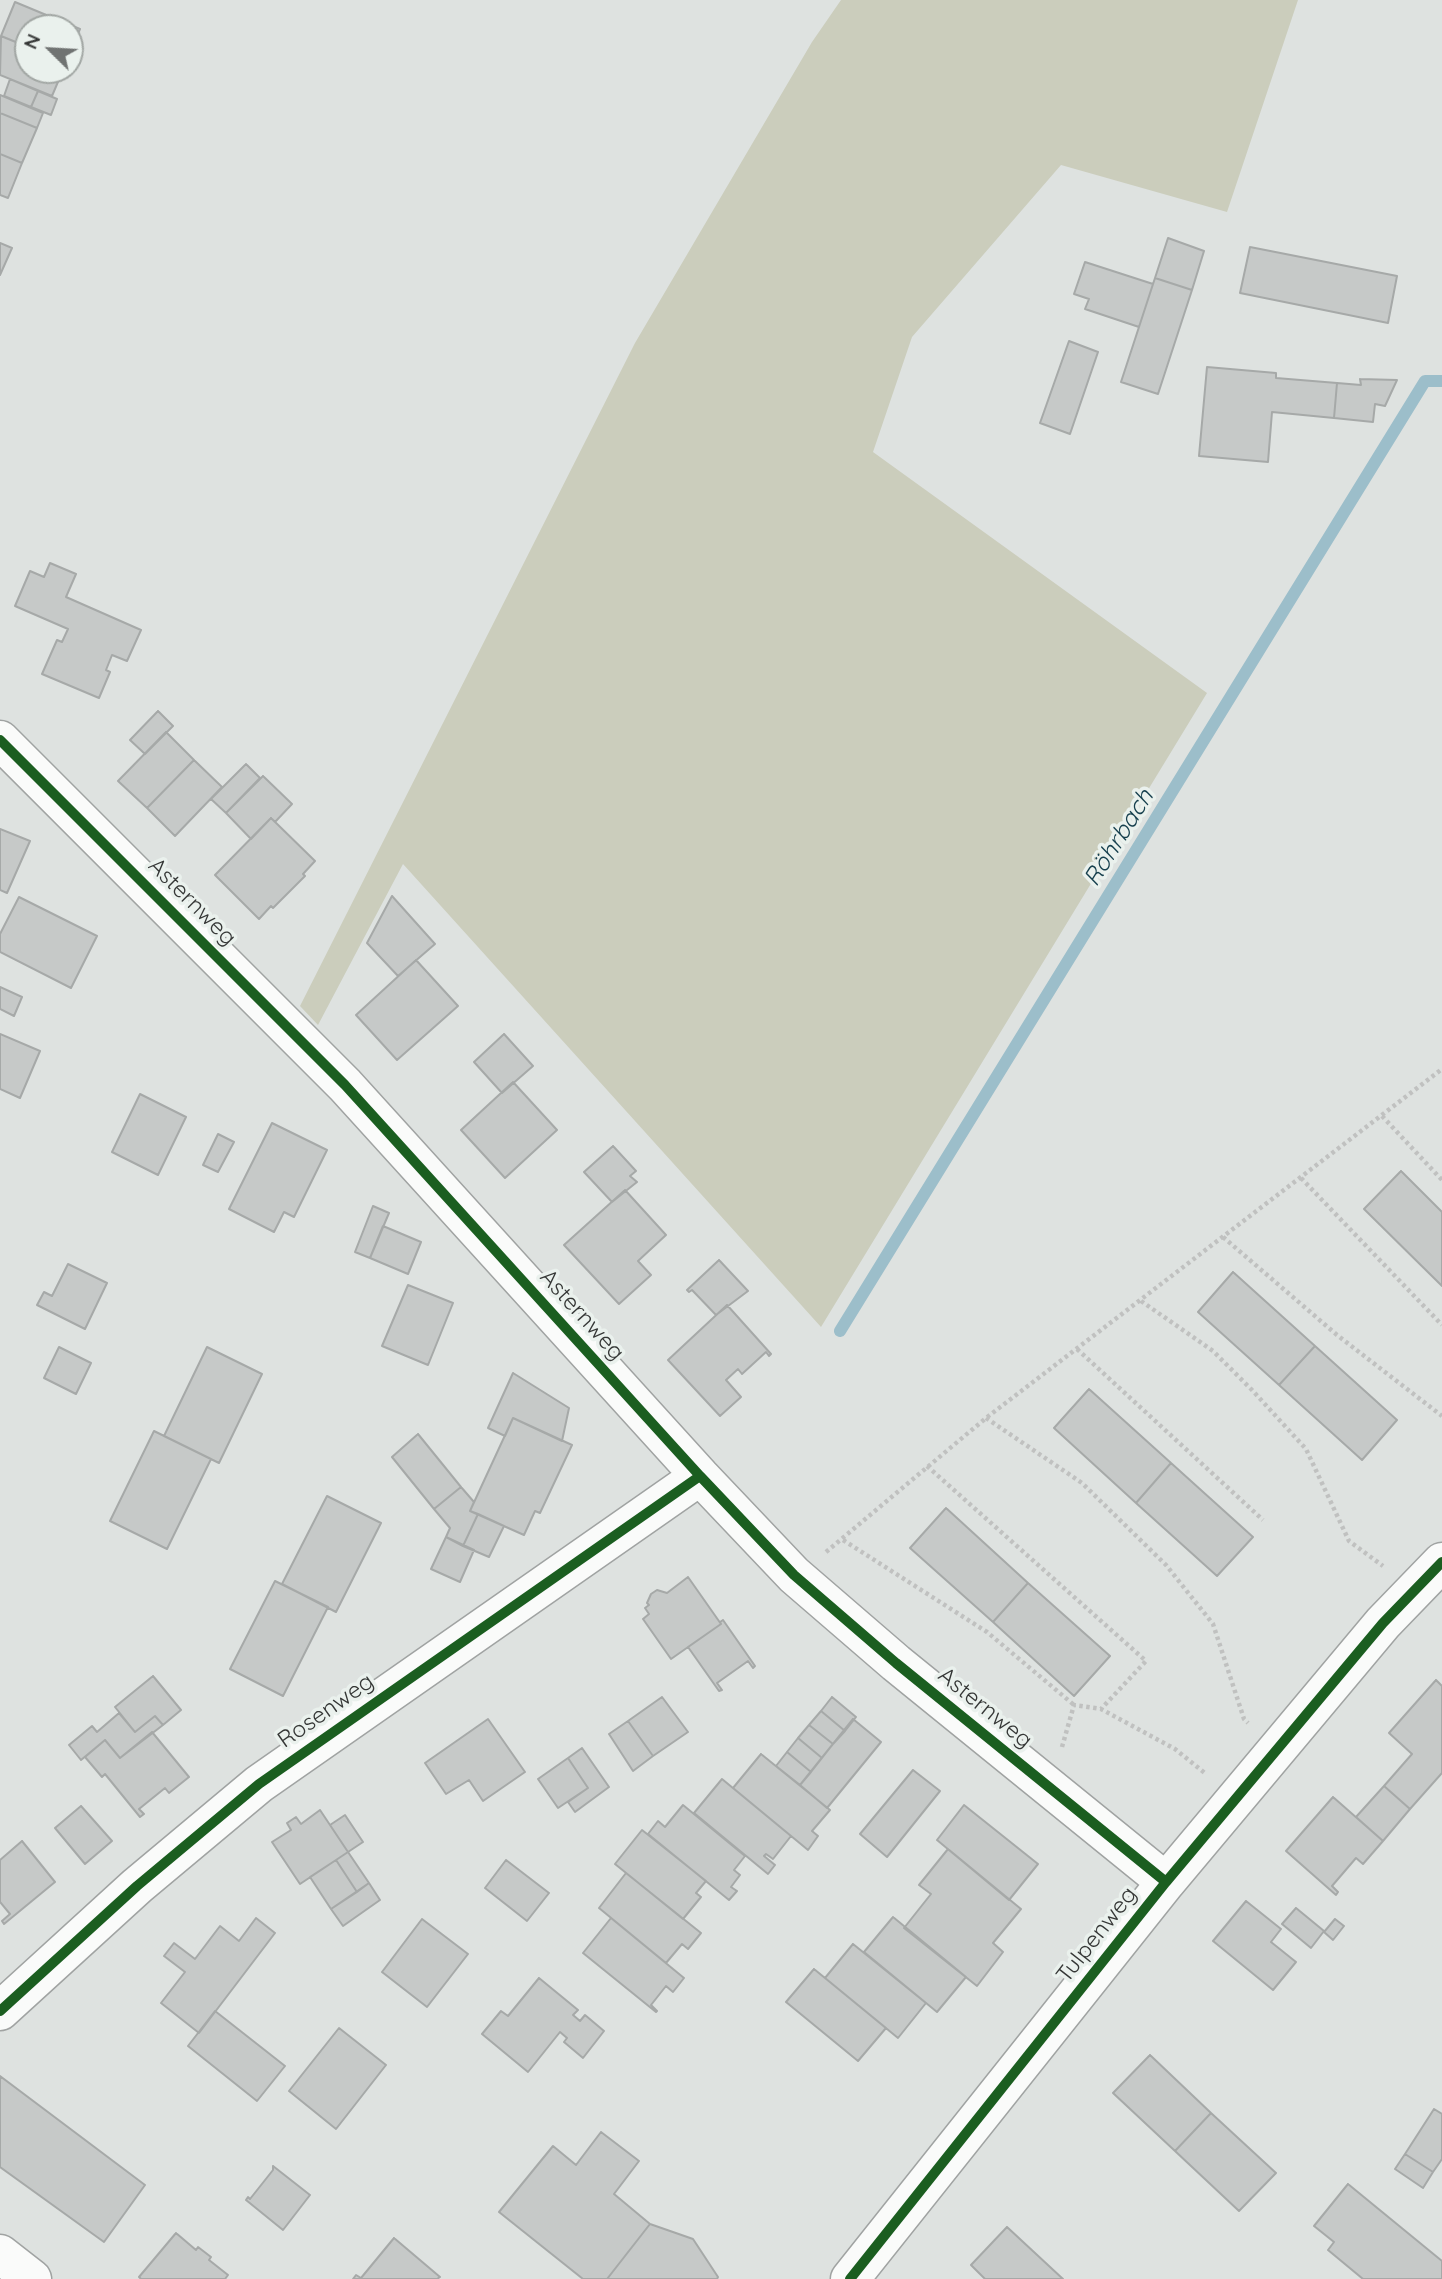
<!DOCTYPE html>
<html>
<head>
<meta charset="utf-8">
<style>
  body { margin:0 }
  #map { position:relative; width:1442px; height:2279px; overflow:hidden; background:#dee2e0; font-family:Quicksand,sans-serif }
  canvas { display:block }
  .north { position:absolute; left:14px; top:14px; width:70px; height:70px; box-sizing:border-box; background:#eaf1ed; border:2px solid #a2a7a4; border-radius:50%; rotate:294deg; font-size:19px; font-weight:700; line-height:28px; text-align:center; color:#353736 }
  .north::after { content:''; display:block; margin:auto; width:24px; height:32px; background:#707372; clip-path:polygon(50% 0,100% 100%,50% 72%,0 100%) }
</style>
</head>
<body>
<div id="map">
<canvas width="1442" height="2279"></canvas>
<div class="north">N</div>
</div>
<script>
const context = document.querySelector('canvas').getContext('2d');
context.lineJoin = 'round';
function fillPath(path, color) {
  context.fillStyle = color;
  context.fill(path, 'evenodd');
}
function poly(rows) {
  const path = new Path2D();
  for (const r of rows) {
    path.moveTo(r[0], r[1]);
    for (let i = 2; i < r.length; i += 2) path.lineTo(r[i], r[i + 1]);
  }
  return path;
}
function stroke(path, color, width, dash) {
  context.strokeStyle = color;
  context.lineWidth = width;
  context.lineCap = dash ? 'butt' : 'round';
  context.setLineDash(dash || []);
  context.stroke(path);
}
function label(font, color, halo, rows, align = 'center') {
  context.font = font + ' Quicksand,sans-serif';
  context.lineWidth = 7;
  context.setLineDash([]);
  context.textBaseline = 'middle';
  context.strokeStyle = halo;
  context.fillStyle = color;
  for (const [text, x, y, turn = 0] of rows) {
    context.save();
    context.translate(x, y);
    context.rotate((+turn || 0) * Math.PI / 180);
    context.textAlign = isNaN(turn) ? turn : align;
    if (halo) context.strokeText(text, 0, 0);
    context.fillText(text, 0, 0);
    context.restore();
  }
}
const green = poly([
  [841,0,1298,0,1227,212,1061,165,912,337,873,452,1207,693,821,1327,403,864,318,1025,300,1006,635,343,812,42]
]);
const stream = poly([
  [840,1331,1425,381,1442,381]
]);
const building = poly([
  [15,2,80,29,70,53,70,28,28,28,28,47,1,36,15,2],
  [1,36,28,47,28,70,63,70,52,96,0,75,1,36],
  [10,79,38,91,31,107,4,96,10,79],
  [38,91,57,99,51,115,31,107,38,91],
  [0,95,43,113,37,128,0,113,0,95],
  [0,113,37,128,22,163,0,154,0,113],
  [0,154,22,163,8,198,0,195,0,154],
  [1168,238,1204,251,1192,290,1155,278,1168,238],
  [0,243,12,248,0,275,0,243],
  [1250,247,1397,276,1388,323,1240,293,1250,247],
  [1085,262,1153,284,1139,327,1085,309,1089,299,1074,294,1085,262],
  [1155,278,1192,290,1158,394,1121,382,1155,278],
  [1069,341,1098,352,1070,434,1040,423,1069,341],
  [1207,367,1276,373,1276,378,1337,383,1334,418,1272,412,1268,462,1199,456,1207,367],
  [1360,379,1397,380,1385,406,1375,404,1373,422,1334,418,1337,383,1361,385,1360,379],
  [50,563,76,574,66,597,141,630,127,661,112,655,106,670,110,672,99,698,42,674,57,640,62,642,68,629,15,606,30,571,44,577,50,563],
  [158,711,173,726,145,754,130,740,158,711],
  [166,732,194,760,147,808,118,781,166,732],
  [194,760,222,787,175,836,147,808,194,760],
  [246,764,260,778,226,813,211,799,246,764],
  [263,776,292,804,275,822,271,818,251,839,226,813,263,776],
  [271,818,315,861,303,874,305,876,273,908,271,906,259,919,215,875,271,818],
  [0,829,30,841,7,893,0,890,0,829],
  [392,896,435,944,398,976,367,943,392,896],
  [19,897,97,936,71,988,0,952,0,934,19,897],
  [416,960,458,1006,397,1060,356,1015,416,960],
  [0,987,22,997,14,1016,0,1009,0,987],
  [0,1034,40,1051,20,1098,0,1089,0,1034],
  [504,1034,533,1066,502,1093,474,1062,504,1034],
  [513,1082,557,1130,505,1178,461,1130,513,1082],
  [140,1094,186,1117,158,1175,112,1152,140,1094],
  [272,1123,327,1150,294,1217,284,1212,274,1232,229,1209,272,1123],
  [218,1134,234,1142,218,1172,203,1165,218,1134],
  [613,1146,636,1171,630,1176,637,1182,612,1202,584,1172,613,1146],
  [1401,1171,1442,1212,1442,1286,1364,1209,1401,1171],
  [625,1190,666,1235,638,1261,651,1275,619,1304,564,1245,625,1190],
  [373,1206,389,1213,370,1258,355,1252,373,1206],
  [383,1226,421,1242,408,1274,370,1258,383,1226],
  [719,1260,748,1291,716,1315,692,1290,689,1292,687,1290,719,1260],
  [68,1264,107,1283,85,1329,37,1305,44,1292,52,1296,68,1264],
  [1233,1272,1315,1346,1279,1385,1198,1312,1233,1272],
  [408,1285,453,1303,428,1365,382,1346,408,1285],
  [727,1305,771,1354,769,1356,766,1352,742,1374,738,1369,726,1380,741,1397,720,1416,668,1360,727,1305],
  [1315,1346,1397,1420,1362,1460,1279,1385,1315,1346],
  [59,1347,91,1363,76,1394,44,1378,59,1347],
  [207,1347,262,1374,219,1463,164,1436,207,1347],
  [513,1373,569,1408,562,1441,513,1418,505,1436,488,1428,513,1373],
  [1089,1389,1171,1463,1136,1503,1054,1428,1089,1389],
  [513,1418,572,1445,540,1513,535,1511,524,1535,470,1511,513,1418],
  [154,1431,211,1459,167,1549,110,1521,154,1431],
  [418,1434,461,1487,434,1509,392,1457,418,1434],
  [1171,1463,1253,1537,1217,1576,1136,1503,1171,1463],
  [461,1487,474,1502,470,1511,478,1514,463,1546,446,1537,450,1528,434,1509,461,1487],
  [327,1496,381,1523,336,1612,282,1584,327,1496],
  [946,1508,1028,1583,993,1622,910,1548,946,1508],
  [478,1514,504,1526,489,1557,463,1546,478,1514],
  [446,1537,474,1550,460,1582,431,1569,446,1537],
  [688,1577,721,1624,671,1659,643,1619,649,1614,645,1608,649,1605,647,1603,651,1594,657,1590,667,1593,688,1577],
  [275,1581,328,1607,283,1696,230,1669,275,1581],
  [1028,1583,1110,1656,1074,1696,993,1622,1028,1583],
  [723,1620,755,1666,753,1668,748,1661,717,1683,722,1690,719,1691,688,1647,721,1624,720,1622,723,1620],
  [153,1676,181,1710,163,1725,155,1716,135,1732,115,1707,153,1676],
  [1436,1680,1442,1686,1442,1773,1410,1809,1384,1786,1412,1754,1389,1733,1436,1680],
  [662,1697,688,1732,653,1756,628,1721,662,1697],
  [832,1697,856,1717,845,1731,821,1711,832,1697],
  [821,1711,845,1731,833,1744,809,1725,821,1711],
  [119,1713,135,1732,155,1716,163,1725,120,1758,105,1740,81,1760,69,1745,92,1726,97,1732,119,1713],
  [488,1719,525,1772,483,1801,469,1780,446,1794,425,1763,488,1719],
  [853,1719,881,1742,827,1808,800,1785,853,1719],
  [628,1721,653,1756,633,1771,609,1734,628,1721],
  [809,1725,833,1744,822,1758,798,1738,809,1725],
  [152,1732,189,1777,169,1793,165,1788,139,1809,144,1814,140,1817,105,1774,102,1777,85,1757,105,1740,120,1758,152,1732],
  [798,1738,822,1758,811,1772,787,1752,798,1738],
  [582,1748,609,1787,575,1812,568,1802,588,1788,568,1758,582,1748],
  [787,1752,811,1772,800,1785,776,1766,787,1752],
  [761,1754,830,1810,812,1831,818,1836,808,1850,733,1788,761,1754],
  [568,1758,588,1788,558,1808,538,1779,568,1758],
  [913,1770,940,1791,887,1857,860,1834,913,1770],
  [722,1779,791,1836,773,1859,766,1854,764,1856,775,1865,768,1874,694,1813,722,1779],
  [1384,1786,1410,1809,1383,1841,1356,1817,1384,1786],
  [1333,1797,1383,1841,1363,1864,1356,1858,1332,1886,1338,1892,1336,1895,1286,1851,1333,1797],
  [683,1805,745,1856,734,1870,740,1875,731,1887,737,1891,729,1900,648,1834,658,1821,665,1827,683,1805],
  [964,1805,1038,1864,1009,1900,937,1840,964,1805],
  [81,1806,112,1841,85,1864,55,1828,81,1806],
  [320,1810,348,1852,300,1884,272,1842,291,1830,287,1823,296,1817,301,1824,320,1810],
  [345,1815,363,1842,348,1852,330,1825,345,1815],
  [642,1830,706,1881,696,1893,701,1897,683,1919,615,1864,642,1830],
  [22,1841,55,1882,4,1924,2,1921,10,1914,0,1902,0,1860,22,1841],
  [948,1849,1021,1909,993,1943,1003,1952,977,1986,904,1928,931,1894,919,1885,948,1849],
  [348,1852,369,1883,357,1892,336,1860,348,1852],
  [336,1860,357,1892,331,1909,310,1877,336,1860],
  [506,1860,549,1893,527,1921,485,1888,506,1860],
  [626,1873,701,1933,688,1949,682,1944,666,1963,599,1908,626,1873],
  [369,1883,380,1900,343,1926,331,1909,369,1883],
  [1246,1901,1281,1929,1271,1942,1296,1962,1273,1990,1213,1941,1246,1901],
  [1296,1908,1324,1931,1311,1948,1282,1924,1296,1908],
  [893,1917,966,1977,937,2012,864,1952,893,1917],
  [256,1918,275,1933,199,2033,161,2003,185,1972,164,1956,174,1943,195,1959,220,1926,239,1941,256,1918],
  [611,1918,684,1978,673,1992,666,1986,651,2005,657,2011,656,2012,583,1953,611,1918],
  [422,1919,468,1954,427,2007,382,1972,422,1919],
  [1335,1919,1344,1926,1333,1940,1324,1932,1335,1919],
  [853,1944,926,2003,898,2038,825,1978,853,1944],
  [814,1969,886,2028,858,2061,786,2002,814,1969],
  [539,1978,578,2010,573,2015,580,2021,585,2015,604,2031,583,2058,564,2042,567,2038,560,2032,528,2072,482,2034,501,2011,508,2016,539,1978],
  [215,2011,285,2066,257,2101,188,2046,215,2011],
  [339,2028,386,2065,336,2129,289,2091,339,2028],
  [1150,2055,1211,2113,1175,2151,1113,2093,1150,2055],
  [0,2076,145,2185,104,2242,0,2167,0,2076],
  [1434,2109,1442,2114,1442,2159,1433,2172,1405,2154,1434,2109],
  [1211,2113,1276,2173,1239,2211,1175,2151,1211,2113],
  [601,2132,639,2161,614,2194,650,2224,607,2279,583,2279,499,2212,553,2146,576,2165,601,2132],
  [1405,2154,1433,2172,1423,2188,1395,2169,1405,2154],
  [273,2166,310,2195,283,2230,246,2200,248,2197,250,2199,273,2170,273,2166],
  [1348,2184,1442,2261,1442,2279,1363,2279,1328,2250,1334,2242,1314,2226,1348,2184],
  [650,2224,693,2239,718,2277,717,2279,607,2279,650,2224],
  [1007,2227,1063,2279,985,2279,971,2265,1007,2227],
  [176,2233,196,2250,198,2247,211,2257,209,2260,228,2275,225,2279,141,2279,139,2277,176,2233],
  [394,2238,440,2277,437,2279,353,2279,356,2275,361,2278,394,2238]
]);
const path = poly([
  [1382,1116,1442,1180],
  [1301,1178,1442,1325],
  [1223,1237,1337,1335,1442,1416],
  [1141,1301,1213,1351,1252,1390,1306,1449,1349,1541,1383,1566],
  [1077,1349,1263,1520],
  [986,1418,1082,1483,1166,1565,1213,1624,1244,1719,1248,1723],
  [927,1466,1146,1661,1101,1709],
  [843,1540,987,1632,1074,1705],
  [826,1552,986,1418,1442,1069],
  [1062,1747,1074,1705,1101,1709,1175,1749,1206,1774]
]);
const street = poly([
  [0,740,345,1085,700,1476,794,1575,896,1663,1166,1882],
  [0,2011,137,1886,259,1784,700,1476],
  [0,2254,32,2279],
  [850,2279,1166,1882,1383,1623,1442,1562]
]);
const cycleway = poly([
  [0,740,345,1085,700,1476,794,1575,896,1663,1166,1882],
  [0,2011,137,1886,259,1784,700,1476],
  [850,2279,1166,1882,1383,1623,1442,1562]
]);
const streetNames = [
  ["Asternweg",192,902,45],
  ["Asternweg",582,1315,48],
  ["Asternweg",985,1708,39],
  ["Rosenweg",326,1711,-35],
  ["Tulpenweg",1097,1935,-52]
];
const waterNames = [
  ["Röhrbach",1119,838,-58]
];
fillPath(green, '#cbcdbc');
stroke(stream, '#9cbeca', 12);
fillPath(building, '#c6c9c8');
stroke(building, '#a6a9a8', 2);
stroke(street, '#a0a3a2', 41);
stroke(path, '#c0c1c0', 4.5, [3.5, 3.5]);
stroke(street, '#fafbfa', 38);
stroke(cycleway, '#1b5e20', 10);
label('23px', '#353736', '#eaf1ed', streetNames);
label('italic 24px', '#17404e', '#eaf1ed', waterNames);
</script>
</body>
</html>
